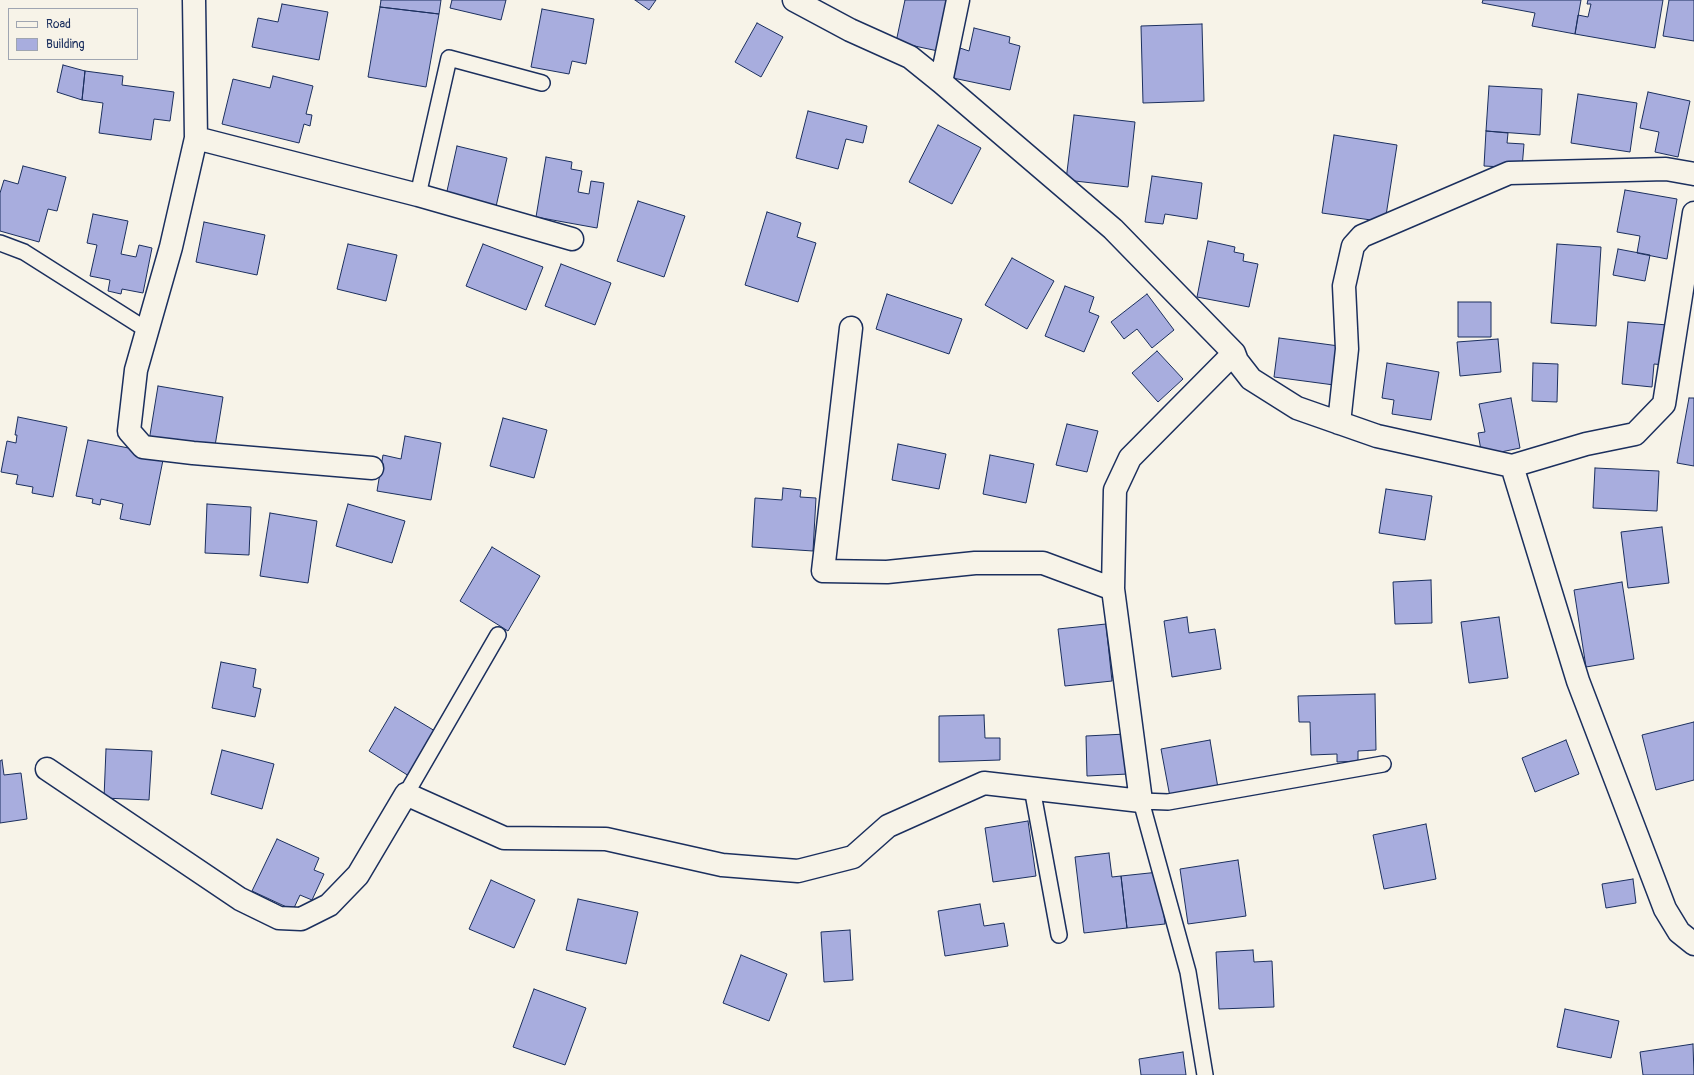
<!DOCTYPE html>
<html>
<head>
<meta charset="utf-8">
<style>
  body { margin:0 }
  #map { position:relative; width:1694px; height:1075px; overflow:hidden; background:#f7f3e8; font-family:Pangolin,sans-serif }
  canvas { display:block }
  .legend { position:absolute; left:8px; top:8px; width:130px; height:52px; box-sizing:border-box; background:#f7f3e8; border:1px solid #9fa5b1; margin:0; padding:5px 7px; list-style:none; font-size:12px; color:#1b2f5e }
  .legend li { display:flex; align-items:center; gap:8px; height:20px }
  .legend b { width:20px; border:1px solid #9fa5b1 }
</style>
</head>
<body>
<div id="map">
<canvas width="1694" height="1075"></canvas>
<ul class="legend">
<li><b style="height:5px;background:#f7f3e8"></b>Road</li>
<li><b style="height:11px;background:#a8adde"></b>Building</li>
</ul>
</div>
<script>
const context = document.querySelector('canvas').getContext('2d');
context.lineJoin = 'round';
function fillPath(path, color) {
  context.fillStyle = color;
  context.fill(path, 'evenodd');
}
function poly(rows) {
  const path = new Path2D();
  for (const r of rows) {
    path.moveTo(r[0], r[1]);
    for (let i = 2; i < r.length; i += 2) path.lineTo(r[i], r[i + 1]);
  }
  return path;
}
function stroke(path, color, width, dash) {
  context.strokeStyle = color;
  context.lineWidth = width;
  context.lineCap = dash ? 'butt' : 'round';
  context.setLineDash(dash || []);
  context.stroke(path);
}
const building = poly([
  [381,0,441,0,439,14,380,7,381,0],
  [452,0,506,0,501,20,450,8,452,0],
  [635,0,656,0,649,10,635,0],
  [905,0,948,0,938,51,896,42,905,0],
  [1483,0,1581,0,1575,34,1532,26,1535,13,1482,3,1483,0],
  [1588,0,1663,0,1655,48,1575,34,1578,15,1588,17,1591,4,1587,4,1588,0],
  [1669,0,1694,0,1694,41,1663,36,1669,0],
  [282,4,328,12,319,60,252,47,258,18,278,22,282,4],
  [380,7,439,14,426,87,368,77,380,7],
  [542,9,594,19,586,64,572,61,569,74,531,67,542,9],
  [757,23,783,37,761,77,735,62,757,23],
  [1202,24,1204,101,1143,103,1141,26,1202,24],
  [974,28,1010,37,1009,43,1020,46,1010,90,953,78,960,48,969,51,974,28],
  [63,65,85,71,82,100,57,92,63,65],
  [85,71,123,76,122,85,174,92,170,121,154,119,151,140,99,133,103,103,82,100,85,71],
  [273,76,313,86,306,114,312,115,310,126,304,124,299,143,222,124,233,79,270,88,273,76],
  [1489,86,1542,89,1540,135,1486,131,1489,86],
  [1648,92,1690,101,1678,157,1655,152,1659,132,1640,128,1648,92],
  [1578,94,1637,103,1630,152,1571,143,1578,94],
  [808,111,867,126,863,143,846,139,838,169,796,158,808,111],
  [1074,115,1135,122,1128,187,1066,180,1074,115],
  [938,125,981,148,952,204,909,182,938,125],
  [1486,131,1508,133,1507,143,1524,144,1522,168,1484,166,1486,131],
  [1334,135,1397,145,1385,222,1322,213,1334,135],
  [457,146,507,158,495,211,445,200,457,146],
  [546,157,572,162,571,169,582,171,578,192,589,194,591,181,604,183,597,228,536,217,546,157],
  [23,166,66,177,57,211,48,209,39,242,0,231,0,193,4,180,18,184,23,166],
  [1152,176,1202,183,1197,219,1165,214,1163,224,1145,222,1152,176],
  [1625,190,1677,199,1667,259,1637,253,1640,236,1617,232,1625,190],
  [638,201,685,216,664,277,617,261,638,201],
  [767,212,801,223,797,237,816,243,798,302,745,285,767,212],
  [93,214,128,221,121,254,136,257,139,245,152,248,143,293,122,289,121,294,108,291,110,280,90,276,97,245,87,243,93,214],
  [204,222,265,235,257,275,196,262,204,222],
  [1208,241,1235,247,1234,252,1244,254,1243,261,1258,264,1249,307,1197,297,1208,241],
  [348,244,397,255,386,301,337,289,348,244],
  [483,244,543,267,526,310,466,286,483,244],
  [1557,244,1601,247,1596,326,1551,323,1557,244],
  [1618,249,1650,255,1645,281,1613,275,1618,249],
  [1012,258,1054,281,1027,329,985,305,1012,258],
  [561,264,611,283,595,325,545,306,561,264],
  [1065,286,1094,297,1089,312,1099,316,1084,352,1045,336,1065,286],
  [887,294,962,319,949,354,876,329,887,294],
  [1147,294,1174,330,1152,348,1137,329,1124,339,1111,322,1147,294],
  [1458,302,1491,302,1491,337,1458,337,1458,302],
  [1628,322,1668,325,1664,365,1654,364,1652,387,1622,384,1628,322],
  [1279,338,1339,346,1334,385,1274,377,1279,338],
  [1498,339,1501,372,1460,376,1457,342,1498,339],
  [1157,351,1183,379,1158,402,1132,373,1157,351],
  [1387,363,1439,372,1431,420,1392,414,1394,400,1382,398,1387,363],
  [1533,363,1558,364,1557,402,1532,401,1533,363],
  [158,386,223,397,214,452,149,441,158,386],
  [1511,398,1520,448,1482,456,1478,433,1485,432,1479,404,1511,398],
  [1689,398,1694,398,1694,466,1677,463,1689,398],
  [18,417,67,427,53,497,32,493,33,487,16,484,18,475,1,472,7,441,16,443,17,435,15,435,18,417],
  [503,418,547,430,534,478,490,466,503,418],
  [1067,424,1098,431,1087,472,1056,465,1067,424],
  [405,436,441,443,431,500,377,491,383,455,401,459,405,436],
  [88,440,164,455,150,525,120,519,123,504,101,499,100,505,92,503,93,499,76,496,88,440],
  [898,444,946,454,939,489,892,480,898,444],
  [990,455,1034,464,1026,503,983,494,990,455],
  [1595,468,1659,471,1657,511,1593,508,1595,468],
  [783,488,801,490,800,497,816,498,813,551,752,547,755,498,782,500,783,488],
  [1386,489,1432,496,1425,540,1379,533,1386,489],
  [207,504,251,507,249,555,205,553,207,504],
  [348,504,405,521,392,563,336,546,348,504],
  [270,513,317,521,308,583,260,576,270,513],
  [1662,527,1669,583,1628,588,1621,532,1662,527],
  [492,547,540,576,508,631,460,601,492,547],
  [1431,580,1432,623,1395,624,1393,582,1431,580],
  [1622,582,1634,659,1586,667,1574,590,1622,582],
  [1187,617,1189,633,1215,629,1221,669,1172,677,1164,621,1187,617],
  [1499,617,1508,678,1469,683,1461,622,1499,617],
  [1106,624,1112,681,1065,686,1058,629,1106,624],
  [221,662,256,669,253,687,261,689,255,717,212,708,221,662],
  [1375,694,1376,750,1358,751,1358,761,1337,762,1337,754,1311,755,1310,722,1299,722,1298,696,1375,694],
  [395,707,435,731,409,776,369,751,395,707],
  [984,715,985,738,1000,738,1000,760,939,762,939,716,984,715],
  [1694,722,1694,780,1656,790,1642,735,1694,722],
  [1126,734,1128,774,1087,776,1086,736,1126,734],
  [1210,740,1218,788,1170,797,1161,749,1210,740],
  [1566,740,1579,774,1535,792,1522,758,1566,740],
  [106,749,152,751,149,800,104,798,106,749],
  [222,750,274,764,262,809,211,794,222,750],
  [2,760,4,775,21,773,27,819,0,823,0,761,2,760],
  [1028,821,1036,876,993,882,985,828,1028,821],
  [1426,824,1436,879,1384,889,1373,835,1426,824],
  [277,839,319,858,314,870,324,874,312,900,300,895,293,910,252,891,277,839],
  [1109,853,1112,877,1121,876,1127,928,1084,933,1075,857,1109,853],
  [1238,860,1246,916,1188,924,1180,869,1238,860],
  [1159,872,1165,924,1127,928,1121,876,1159,872],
  [1633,879,1636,903,1606,908,1602,884,1633,879],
  [491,880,535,900,514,948,469,929,491,880],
  [578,899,638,912,626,964,566,950,578,899],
  [980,904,984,926,1004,923,1008,946,945,956,938,911,980,904],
  [850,930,853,980,824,982,821,932,850,930],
  [1253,950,1254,962,1272,961,1274,1007,1219,1009,1216,952,1253,950],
  [741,955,787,974,769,1021,723,1003,741,955],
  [534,989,586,1008,565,1065,513,1047,534,989],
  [1565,1009,1619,1021,1611,1058,1557,1047,1565,1009],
  [1693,1044,1694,1075,1643,1075,1640,1052,1693,1044],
  [1183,1052,1186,1075,1141,1075,1139,1059,1183,1052]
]);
const lane = poly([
  [418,195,449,58,542,83],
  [0,243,24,252,147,330],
  [1032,788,1059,935],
  [406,794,498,635],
  [1205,1075,1188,972,1141,801,1168,802,1383,764]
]);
const street = poly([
  [194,0,196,138,171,247,136,370,129,431,143,447,193,453,372,468],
  [794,0,850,30,910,57,941,82,1113,229,1234,353,1237,361,1251,379,1297,408,1377,436,1512,466,1586,444,1635,434,1664,404,1694,213],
  [941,82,958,0],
  [196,138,418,195,572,239],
  [851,328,823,571,887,572,975,563,1043,563,1113,589],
  [1339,423,1347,349,1344,286,1353,246,1362,236,1509,173,1666,169,1694,174],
  [1512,466,1578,681,1665,909,1679,932,1694,944],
  [47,769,240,899,279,918,301,919,329,905,358,875,406,794,504,838,606,839,722,865,798,871,853,857,888,826,984,783,1141,801,1113,589,1115,490,1130,458,1234,353]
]);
fillPath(building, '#a8adde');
stroke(building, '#1b2f5e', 1);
stroke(lane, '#1b2f5e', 18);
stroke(street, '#1b2f5e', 25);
stroke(lane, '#f7f3e8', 15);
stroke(street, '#f7f3e8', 22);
</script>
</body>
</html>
